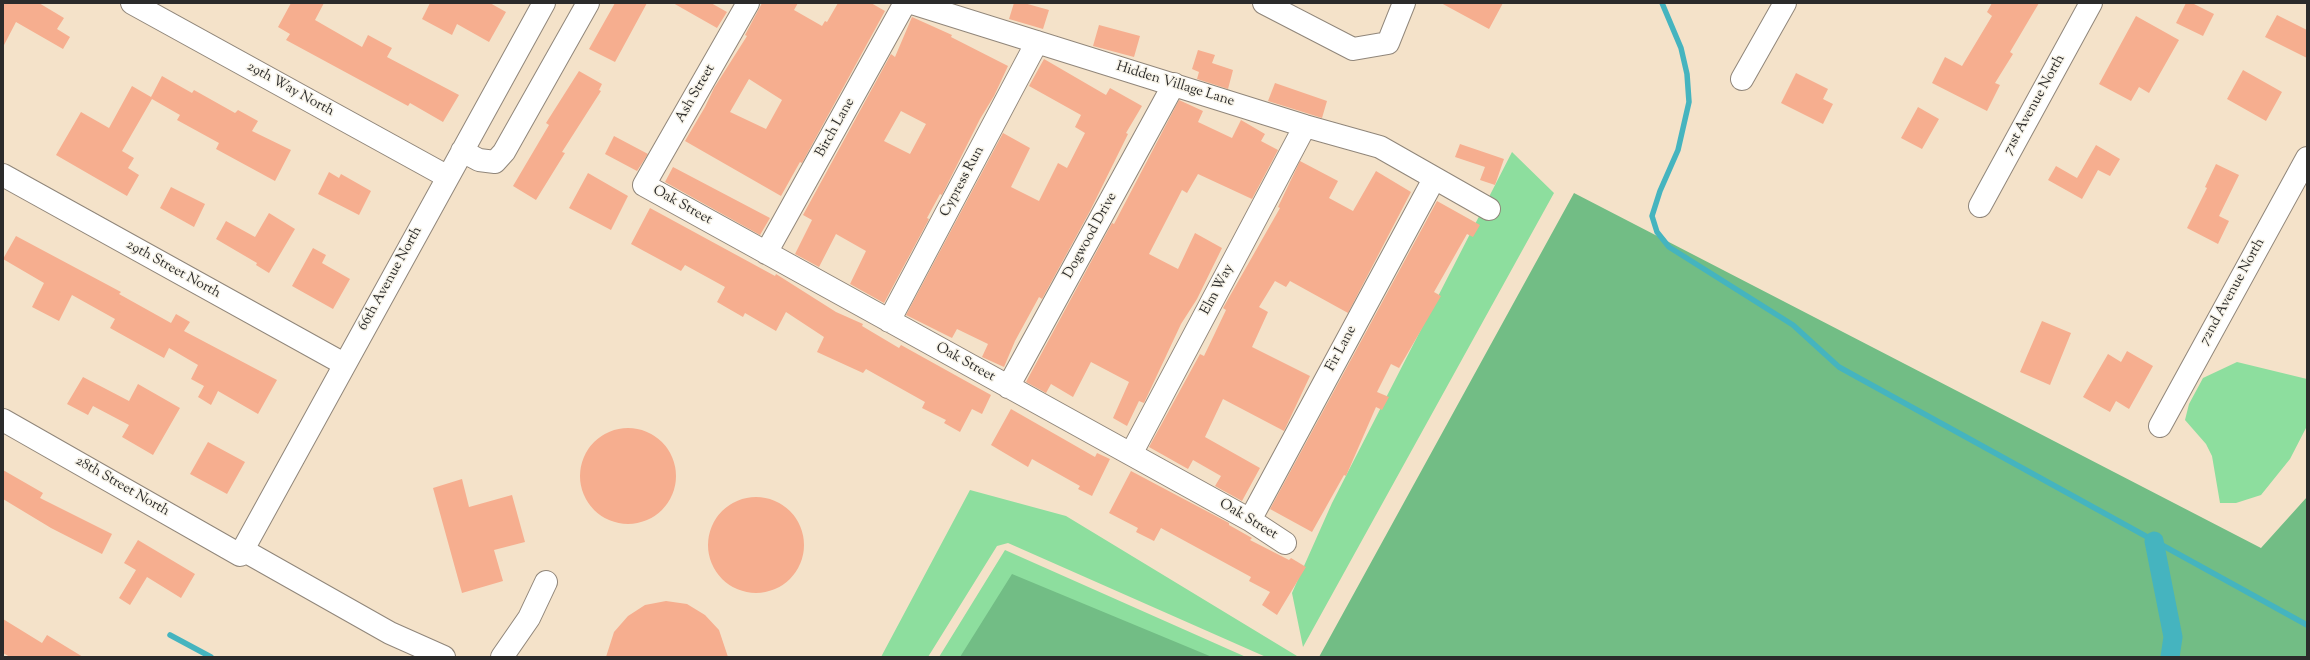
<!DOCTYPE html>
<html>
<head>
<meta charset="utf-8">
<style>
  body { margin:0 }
  #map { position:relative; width:2310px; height:660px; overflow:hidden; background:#f4e2c9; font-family:"Sorts Mill Goudy",serif }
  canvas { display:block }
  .frame { position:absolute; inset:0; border:4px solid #2b2b2b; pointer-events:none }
</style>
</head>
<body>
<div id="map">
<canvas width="2310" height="660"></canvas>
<div class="frame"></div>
</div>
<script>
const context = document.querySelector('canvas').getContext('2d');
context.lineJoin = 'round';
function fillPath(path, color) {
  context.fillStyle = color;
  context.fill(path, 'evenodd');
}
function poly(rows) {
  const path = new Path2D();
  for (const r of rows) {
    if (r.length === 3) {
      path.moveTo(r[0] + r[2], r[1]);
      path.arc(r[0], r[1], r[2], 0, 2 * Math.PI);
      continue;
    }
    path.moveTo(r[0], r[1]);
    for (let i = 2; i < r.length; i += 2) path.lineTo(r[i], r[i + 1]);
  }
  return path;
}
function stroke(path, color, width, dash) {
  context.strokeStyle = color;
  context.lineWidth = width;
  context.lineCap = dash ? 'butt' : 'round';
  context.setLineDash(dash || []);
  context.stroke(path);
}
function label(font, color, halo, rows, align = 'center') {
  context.font = font + ' "Sorts Mill Goudy",serif';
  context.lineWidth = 3;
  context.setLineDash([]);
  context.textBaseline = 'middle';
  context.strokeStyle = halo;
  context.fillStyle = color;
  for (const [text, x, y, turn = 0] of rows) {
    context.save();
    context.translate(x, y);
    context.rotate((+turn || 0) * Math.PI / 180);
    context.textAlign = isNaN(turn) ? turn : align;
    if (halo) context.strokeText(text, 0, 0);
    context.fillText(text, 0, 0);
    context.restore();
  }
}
const green = poly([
  [1512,152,1554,193,1303,647,1292,593,1332,503],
  [2237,362,2307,379,2307,426,2290,459,2261,495,2236,503,2220,503,2212,456,2206,444,2185,420,2189,404,2203,378],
  [970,490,1066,516,1297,656,1266,657,1008,543,997,546,928,657,881,657],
  [1005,550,1246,657,939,657]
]);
const forest = poly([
  [1574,193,2261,548,2307,497,2307,657,1319,657],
  [1012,574,1212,657,960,657]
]);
const stream = poly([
  [1662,3,1681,48,1687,74,1689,102,1678,150,1660,191,1652,216,1657,232,1669,247,1793,325,1839,367,2307,625],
  [170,635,211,657]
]);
const canal = poly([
  [2154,541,2173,637,2170,657]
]);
const building = poly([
  [3,3,39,3,64,18,57,29,70,37,63,49,16,22,3,47],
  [291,3,324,3,315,20,362,47,368,35,392,48,387,57,459,95,443,122,410,103,408,106,286,40,290,34,278,27],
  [430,3,490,3,506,12,489,42,457,24,452,35,422,19],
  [615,3,647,3,615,62,589,49],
  [673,3,711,3,727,12,717,28],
  [762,3,798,3,794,10,822,26,825,21,827,22,838,3,871,3,885,11,802,163,800,162,781,196,685,141,705,107,714,88,747,36,745,35],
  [749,79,782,100,766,129,730,112],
  [1014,3,1024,3,1049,10,1043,29,1009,19],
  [1441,3,1503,3,1489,29],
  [1992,3,2039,3,2010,52,2013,54,1995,83,2000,85,1987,111,1932,83,1945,57,1962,66,1992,16,1987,12],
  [2186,3,2192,3,2214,14,2203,36,2176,23],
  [2277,15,2307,30,2307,58,2265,37],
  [2136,16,2179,40,2149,93,2139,87,2131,101,2099,84],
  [912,17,952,35,951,37,1008,66,994,96,980,119,942,195,940,194,927,218,929,219,884,303,850,284,866,251,836,234,819,267,795,254,812,220,803,215,891,54,895,57],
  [901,111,926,124,910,154,884,141],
  [1099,25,1140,36,1134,57,1093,46],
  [1198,50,1215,55,1212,63,1233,70,1228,89,1197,79,1199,72,1192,69],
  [1044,59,1106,95,1110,88,1142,106,1126,133,1128,134,1090,211,1042,299,1039,297,1015,341,1004,367,982,357,988,344,957,329,952,338,906,315,1003,133,1030,148,1011,187,1039,201,1058,163,1067,168,1085,133,1075,127,1081,115,1029,86],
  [2243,70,2282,92,2266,121,2227,99],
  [579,71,602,84,599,90,601,91,562,152,565,153,536,200,513,186,549,125,546,123],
  [1796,73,1828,89,1823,99,1833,104,1823,124,1781,103],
  [162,76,192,93,194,90,235,113,238,110,258,121,252,131,291,150,275,181,216,149,219,143,177,120,180,115,152,99,122,151,134,158,128,168,139,175,127,196,56,155,81,112,109,128,132,86,151,97],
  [1275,83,1327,101,1322,118,1268,101],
  [1179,100,1203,111,1198,122,1232,138,1241,120,1265,134,1261,141,1278,150,1252,199,1198,174,1187,193,1182,190,1149,254,1178,269,1195,233,1222,248,1197,299,1181,324,1144,403,1139,401,1127,426,1113,418,1129,382,1091,362,1073,397,1051,384,1046,393,1026,382,1112,223,1114,224],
  [1918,107,1939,119,1922,149,1901,138],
  [614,136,648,154,637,171,605,154],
  [1460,144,1504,159,1495,185,1480,180,1485,167,1455,157],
  [2096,145,2120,159,2110,176,2098,170,2082,199,2048,180,2056,166,2077,178],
  [1300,161,1338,181,1329,198,1353,211,1376,171,1411,192,1348,313,1290,281,1286,287,1275,281,1259,307,1268,312,1252,347,1310,376,1284,431,1223,399,1205,437,1260,468,1242,501,1215,486,1221,476,1193,460,1188,469,1149,447,1200,354,1204,356,1226,310,1223,308,1280,208,1278,207],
  [2216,164,2239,175,2219,216,2229,221,2218,244,2187,228,2207,188,2205,187],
  [673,167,770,218,760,235,665,182],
  [329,172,339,178,341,174,371,191,359,215,318,194],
  [588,173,628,196,611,230,569,208],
  [171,187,205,204,194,227,160,208],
  [1437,201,1480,225,1473,237,1467,234,1434,292,1441,296,1399,368,1391,364,1377,392,1389,397,1382,410,1376,407,1346,476,1344,475,1312,532,1270,509],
  [650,208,775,276,776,274,836,312,863,324,862,326,899,348,901,345,991,395,982,414,972,409,960,432,944,423,946,420,922,408,925,402,866,369,863,373,817,352,824,337,786,312,776,331,745,313,743,317,717,302,725,287,685,265,681,271,631,244],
  [269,213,295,229,269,273,256,265,257,263,216,239,226,221,255,237],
  [16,236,121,292,119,294,171,323,176,314,190,322,184,331,277,380,258,414,218,391,211,405,198,397,204,386,191,379,198,365,169,348,164,358,110,328,115,319,72,295,59,321,32,307,44,283,3,259],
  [313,248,326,255,322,263,350,279,333,309,292,286],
  [2042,321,2071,333,2050,385,2020,372],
  [2127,351,2153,366,2129,409,2116,401,2110,412,2083,397,2108,354,2121,362],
  [83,377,129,401,138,384,180,408,153,455,122,437,129,425,93,406,88,415,67,404],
  [1011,409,1095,457,1097,453,1110,459,1092,496,1078,489,1080,486,1032,459,1028,467,991,445],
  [628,476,48],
  [208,442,245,462,227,494,190,474],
  [3,470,43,493,40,498,112,534,102,554,51,528,3,499],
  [1131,471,1229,523,1229,525,1252,538,1250,540,1289,560,1291,558,1306,567,1277,615,1262,605,1270,592,1249,581,1251,577,1161,528,1154,541,1136,532,1138,528,1109,513],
  [462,479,469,507,512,495,525,542,494,550,503,581,462,593,433,488],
  [756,545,48],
  [138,540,195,574,181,598,147,577,130,605,119,598,136,570,124,563],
  [666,601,687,604,705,615,719,630,728,657,606,657,614,632,628,616,645,605],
  [3,619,42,643,47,635,83,657,10,657,3,653]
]);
const minor = poly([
  [132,3,448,177],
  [748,3,644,185,1250,520,1285,543],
  [912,3,1305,126,1380,147,1489,209],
  [1264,3,1353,49,1388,43,1404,3],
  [1742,79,1785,3],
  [462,151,479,160,495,162,504,152,588,3],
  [3,175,344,364],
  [1980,206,2091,3],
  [766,253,905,3],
  [889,321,1037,42],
  [1008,387,1174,84],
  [3,420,240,555,544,3],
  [2160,426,2307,158],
  [1131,454,1305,126],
  [1250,520,1434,179],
  [243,550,390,633,444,657],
  [502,657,529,618,546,582]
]);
const streetNames = [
  ["Hidden Village Lane",1175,85,17],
  ["29th Way North",290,90,29],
  ["Ash Street",696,94,-60],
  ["71st Avenue North",2035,105,-61],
  ["Birch Lane",836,128,-61],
  ["Cypress Run",963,182,-62],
  ["Oak Street",682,206,29],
  ["Dogwood Drive",1091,236,-61],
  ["29th Street North",173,270,29],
  ["66th Avenue North",391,279,-61],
  ["Elm Way",1218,290,-62],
  ["72nd Avenue North",2233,292,-61],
  ["Fir Lane",1342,349,-62],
  ["Oak Street",965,363,29],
  ["28th Street North",122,487,30],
  ["Oak Street",1248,520,31]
];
fillPath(green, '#8dde9e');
fillPath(forest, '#72bd85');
stroke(stream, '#45b4bf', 5.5);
stroke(canal, '#45b4bf', 19);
fillPath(building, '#f6ae8f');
stroke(minor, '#90867a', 24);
stroke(minor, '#fff', 22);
label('14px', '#2b2b2b', '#f7f3e8', streetNames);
</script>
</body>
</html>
